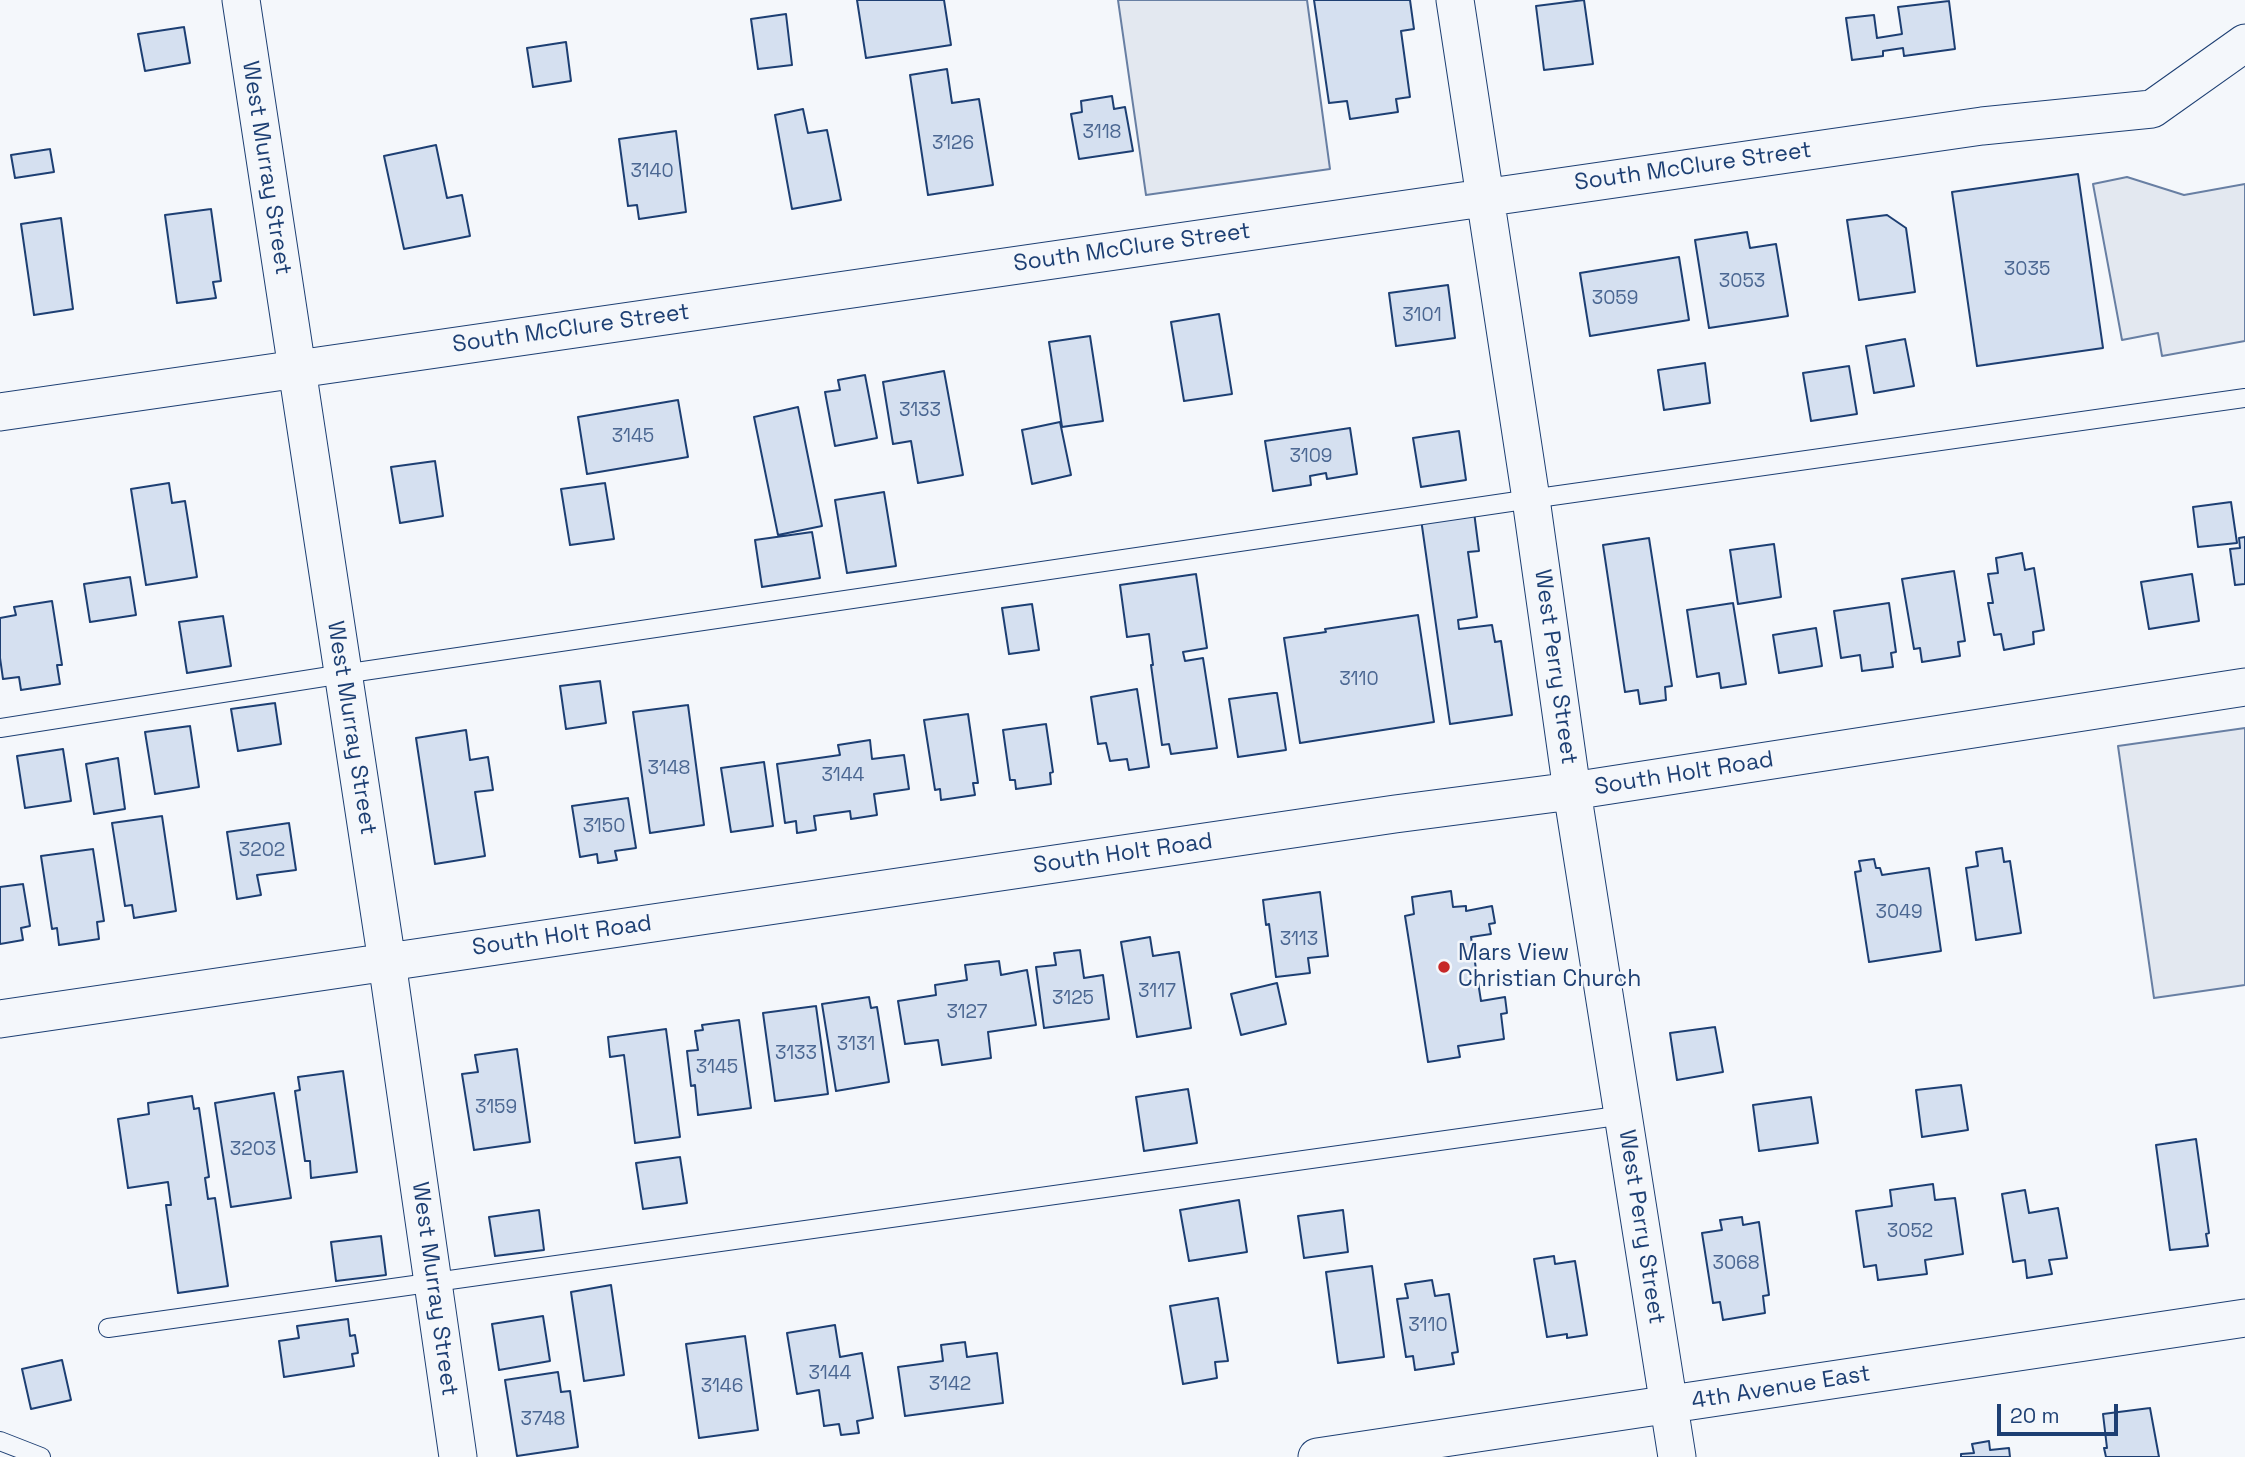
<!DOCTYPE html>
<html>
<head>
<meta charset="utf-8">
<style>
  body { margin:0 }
  #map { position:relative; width:2245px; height:1457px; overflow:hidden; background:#f4f7fb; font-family:"Space Grotesk",sans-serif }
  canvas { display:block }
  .scale { position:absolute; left:1997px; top:1404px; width:121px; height:32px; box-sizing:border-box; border:4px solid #1d3f73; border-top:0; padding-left:9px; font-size:21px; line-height:24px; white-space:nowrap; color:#1d3f73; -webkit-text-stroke:5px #f4f7fb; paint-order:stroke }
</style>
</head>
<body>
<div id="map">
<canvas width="2245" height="1457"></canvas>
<div class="scale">20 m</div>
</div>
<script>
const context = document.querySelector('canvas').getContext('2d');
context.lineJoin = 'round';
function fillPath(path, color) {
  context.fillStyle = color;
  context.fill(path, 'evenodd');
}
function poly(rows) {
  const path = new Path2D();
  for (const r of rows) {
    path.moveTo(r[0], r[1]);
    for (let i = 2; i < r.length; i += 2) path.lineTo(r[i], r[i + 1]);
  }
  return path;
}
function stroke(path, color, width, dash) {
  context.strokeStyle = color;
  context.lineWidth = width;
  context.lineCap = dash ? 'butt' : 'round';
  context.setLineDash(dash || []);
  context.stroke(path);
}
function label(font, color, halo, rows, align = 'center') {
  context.font = font + ' "Space Grotesk",sans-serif';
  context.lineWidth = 5;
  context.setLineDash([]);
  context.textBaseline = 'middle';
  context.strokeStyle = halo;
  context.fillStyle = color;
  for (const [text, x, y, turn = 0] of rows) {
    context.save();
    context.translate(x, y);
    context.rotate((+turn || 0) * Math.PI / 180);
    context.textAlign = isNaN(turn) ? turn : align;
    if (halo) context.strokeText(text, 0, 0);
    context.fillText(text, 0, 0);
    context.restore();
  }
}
const parking = poly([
  [1118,0,1307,0,1330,169,1146,195,1118,0],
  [2127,177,2184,195,2245,184,2245,341,2162,356,2158,333,2122,340,2093,184,2127,177],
  [2245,728,2245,985,2154,998,2118,746,2245,728]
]);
const building = poly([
  [857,0,944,0,951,45,866,58,857,0],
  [1314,0,1410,0,1414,29,1401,31,1410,97,1396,99,1398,112,1350,119,1347,101,1329,103,1314,0],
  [1584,0,1593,64,1544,70,1536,6,1584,0],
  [1949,1,1955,49,1904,56,1903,48,1883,51,1883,56,1852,60,1846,18,1874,15,1877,38,1902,34,1898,7,1949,1],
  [786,14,792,65,758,69,751,19,786,14],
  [184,27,190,63,145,71,138,34,184,27],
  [566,42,571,81,533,87,527,48,566,42],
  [947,69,952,103,979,99,993,185,928,195,910,75,947,69],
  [1112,96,1114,109,1125,107,1133,151,1079,159,1071,114,1082,112,1081,101,1112,96],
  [803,109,808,133,827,130,841,200,792,209,775,115,803,109],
  [676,131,686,212,639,219,637,205,628,206,619,139,676,131],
  [436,145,447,198,462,195,470,236,404,249,384,156,436,145],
  [50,149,54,172,15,178,11,155,50,149],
  [2078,174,2103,348,1977,366,1952,192,2078,174],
  [211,209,221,281,213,282,216,298,177,303,165,215,211,209],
  [1887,215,1906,228,1915,292,1859,300,1847,220,1887,215],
  [61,218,73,309,34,315,21,224,61,218],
  [1747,232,1750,248,1776,244,1788,316,1709,328,1695,240,1747,232],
  [1679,257,1689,320,1590,336,1580,273,1679,257],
  [1448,285,1455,338,1396,346,1389,293,1448,285],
  [1219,314,1232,394,1184,401,1171,322,1219,314],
  [1090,336,1103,421,1062,427,1049,342,1090,336],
  [1905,339,1914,386,1874,393,1866,346,1905,339],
  [1705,363,1710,403,1664,410,1658,370,1705,363],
  [1849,366,1857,414,1811,421,1803,373,1849,366],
  [944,371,963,475,918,483,911,441,893,444,883,382,944,371],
  [865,375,877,438,835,446,825,392,840,390,838,380,865,375],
  [678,400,688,457,587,474,578,417,678,400],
  [798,407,822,526,778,535,754,417,798,407],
  [1060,422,1071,475,1032,484,1022,430,1060,422],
  [1350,428,1357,474,1327,479,1326,473,1310,476,1311,485,1273,491,1265,441,1350,428],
  [1459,431,1466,480,1421,487,1413,438,1459,431],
  [435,461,443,516,400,523,391,467,435,461],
  [169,483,172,503,185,501,197,577,146,585,131,489,169,483],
  [605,483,614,539,570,545,561,489,605,483],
  [884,492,896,566,847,573,835,500,884,492],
  [2231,502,2237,543,2198,547,2193,507,2231,502],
  [1474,512,1479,551,1468,552,1477,617,1458,620,1459,629,1492,625,1495,642,1501,641,1512,715,1450,724,1421,519,1474,512],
  [812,532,820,578,762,587,755,540,812,532],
  [2245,537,2245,584,2235,585,2230,549,2240,548,2239,538,2245,537],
  [1649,538,1672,686,1665,687,1666,700,1640,704,1638,690,1625,692,1603,545,1649,538],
  [1774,544,1781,597,1738,604,1730,550,1774,544],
  [2022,553,2025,570,2034,568,2044,630,2033,632,2034,644,2004,650,2001,634,1994,635,1988,603,1993,603,1988,574,1998,573,1996,558,2022,553],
  [1954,571,1965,641,1958,642,1960,656,1922,662,1920,648,1914,649,1902,579,1954,571],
  [1196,574,1207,648,1183,652,1185,661,1203,658,1217,748,1171,754,1169,744,1162,745,1151,665,1153,665,1149,634,1127,637,1120,585,1196,574],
  [2192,574,2199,621,2149,629,2141,582,2192,574],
  [130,577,136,615,90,622,84,584,130,577],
  [52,601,62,665,57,665,60,684,21,690,19,677,3,679,0,658,0,618,16,615,14,607,52,601],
  [1733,603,1746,684,1721,688,1719,673,1697,677,1687,610,1733,603],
  [1889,603,1896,652,1891,653,1893,667,1862,671,1860,655,1841,658,1834,611,1889,603],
  [1032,604,1039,650,1009,654,1002,608,1032,604],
  [1418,615,1434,722,1300,743,1284,638,1326,632,1325,629,1418,615],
  [223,616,231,666,187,673,179,622,223,616],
  [1816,628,1822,666,1779,673,1773,635,1816,628],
  [600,681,606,723,566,729,560,686,600,681],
  [1137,689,1149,767,1129,770,1127,759,1110,761,1106,743,1098,744,1091,697,1137,689],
  [1274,693,1277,693,1286,750,1238,757,1229,699,1274,693],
  [275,703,281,744,238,751,231,709,275,703],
  [688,705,704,825,650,833,633,712,688,705],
  [968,714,978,783,973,783,975,795,941,800,940,789,935,790,924,720,968,714],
  [1046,724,1053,772,1050,773,1051,784,1016,789,1015,780,1010,780,1003,730,1046,724],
  [190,726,199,787,155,794,145,732,190,726],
  [466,730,470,760,488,757,493,790,475,792,485,856,435,864,416,738,466,730],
  [870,740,872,759,904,755,909,789,874,794,877,815,851,819,850,811,814,816,816,830,797,833,796,821,785,823,777,764,840,755,838,745,870,740],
  [63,749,71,801,25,808,17,756,63,749],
  [118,758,125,809,94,814,86,764,118,758],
  [764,762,773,826,731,832,721,768,764,762],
  [628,798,636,848,615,851,617,860,598,863,597,854,580,857,572,806,628,798],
  [162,816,176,911,134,918,132,905,125,906,112,823,162,816],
  [289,823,296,870,257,875,261,895,237,899,227,832,289,823],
  [2002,848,2004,862,2010,861,2021,933,1976,940,1966,868,1978,866,1976,852,2002,848],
  [93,849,104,921,97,922,99,939,59,945,57,928,52,929,41,856,93,849],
  [1874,859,1876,868,1880,868,1882,875,1929,868,1941,951,1869,962,1855,872,1861,871,1859,861,1874,859],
  [23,884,30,926,21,928,23,940,0,944,0,887,23,884],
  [1451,891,1453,907,1466,906,1466,911,1492,906,1495,923,1489,924,1491,934,1471,937,1481,1001,1505,997,1507,1013,1501,1014,1504,1039,1458,1046,1460,1057,1428,1062,1405,916,1414,914,1412,897,1451,891],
  [1320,892,1328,956,1308,958,1310,973,1276,977,1269,924,1266,925,1263,900,1320,892],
  [1150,937,1153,956,1179,952,1191,1028,1137,1037,1121,942,1150,937],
  [1080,950,1084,978,1103,975,1109,1019,1044,1028,1036,967,1056,965,1054,953,1080,950],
  [999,961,1001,975,1027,970,1036,1025,988,1032,991,1058,942,1065,938,1040,905,1044,898,1001,936,995,935,985,967,980,965,965,999,961],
  [1277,983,1286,1024,1241,1035,1231,994,1277,983],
  [869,997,871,1008,877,1007,889,1082,836,1091,822,1004,869,997],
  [816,1006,828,1094,775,1101,763,1013,816,1006],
  [739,1020,751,1108,698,1115,695,1085,691,1086,687,1051,698,1050,695,1031,703,1030,702,1025,739,1020],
  [1715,1027,1723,1072,1677,1080,1670,1033,1715,1027],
  [666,1029,680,1137,635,1143,624,1055,610,1057,608,1037,666,1029],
  [517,1049,530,1142,474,1150,462,1074,478,1072,475,1055,517,1049],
  [343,1071,357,1172,311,1178,310,1161,305,1161,295,1091,300,1090,298,1077,343,1071],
  [1961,1085,1968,1130,1922,1137,1916,1090,1961,1085],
  [1188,1089,1197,1143,1144,1151,1136,1097,1188,1089],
  [274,1093,291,1198,231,1207,215,1103,274,1093],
  [192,1096,194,1109,199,1108,209,1177,205,1178,208,1199,215,1198,228,1286,178,1293,166,1205,171,1205,168,1182,128,1188,118,1119,149,1114,148,1103,192,1096],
  [1811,1097,1818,1143,1759,1151,1753,1105,1811,1097],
  [2196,1139,2209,1233,2206,1234,2208,1246,2170,1250,2156,1145,2196,1139],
  [680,1157,687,1203,643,1209,636,1163,680,1157],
  [1933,1184,1935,1200,1955,1198,1963,1254,1925,1260,1927,1274,1878,1280,1876,1265,1864,1267,1856,1211,1892,1206,1890,1190,1933,1184],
  [2025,1190,2029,1213,2058,1208,2067,1258,2049,1260,2052,1274,2027,1278,2025,1260,2013,1262,2002,1194,2025,1190],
  [1239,1200,1247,1252,1189,1261,1180,1210,1239,1200],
  [539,1210,544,1250,495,1256,489,1217,539,1210],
  [1343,1210,1348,1252,1304,1258,1298,1216,1343,1210],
  [1742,1217,1743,1225,1759,1222,1769,1295,1763,1296,1765,1313,1723,1320,1720,1302,1713,1303,1702,1233,1722,1230,1720,1220,1742,1217],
  [381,1236,386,1275,336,1281,331,1242,381,1236],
  [1554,1256,1555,1264,1575,1261,1587,1335,1567,1338,1567,1334,1547,1337,1534,1259,1554,1256],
  [1372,1266,1384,1357,1338,1363,1326,1272,1372,1266],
  [1432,1280,1435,1296,1449,1294,1458,1352,1452,1353,1454,1364,1415,1370,1413,1356,1406,1357,1397,1299,1408,1298,1405,1284,1432,1280],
  [611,1285,624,1375,584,1381,571,1292,611,1285],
  [1218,1298,1228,1361,1215,1362,1217,1378,1183,1384,1170,1306,1218,1298],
  [543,1316,550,1361,499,1370,492,1324,543,1316],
  [348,1319,350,1336,355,1335,358,1353,352,1354,354,1366,284,1377,279,1341,299,1338,297,1326,348,1319],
  [835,1325,840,1357,862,1353,873,1418,857,1421,859,1433,841,1435,839,1424,824,1426,819,1390,797,1394,787,1333,835,1325],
  [745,1336,758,1430,699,1438,686,1344,745,1336],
  [965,1342,967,1357,997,1353,1003,1403,905,1416,898,1367,943,1361,941,1345,965,1342],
  [62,1360,71,1400,31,1409,22,1369,62,1360],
  [558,1372,561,1392,570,1391,578,1447,517,1456,505,1380,558,1372],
  [2150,1408,2159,1457,2106,1457,2104,1448,2107,1448,2103,1414,2150,1408],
  [1989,1441,1990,1450,2009,1448,2010,1457,1961,1457,1961,1454,1974,1453,1972,1444,1989,1441]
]);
const service = poly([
  [0,728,343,674,1531,499,2245,398],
  [108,1328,1624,1115],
  [0,1441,41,1457]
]);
const minor = poly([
  [241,0,387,962,458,1457],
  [1455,0,1531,499,1572,791,1677,1457],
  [0,412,1982,126,2152,109,2245,43],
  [0,1019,1395,814,1572,791,2245,687],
  [1317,1457,2245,1318]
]);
const markers = [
  [1444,967,7,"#c62828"]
];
const numberNames = [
  ["3118",1102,133],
  ["3126",953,144],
  ["3140",652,172],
  ["3035",2027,270],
  ["3053",1742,282],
  ["3059",1615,299],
  ["3101",1422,316],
  ["3133",920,411],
  ["3145",633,437],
  ["3109",1311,457],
  ["3110",1359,680],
  ["3148",669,769],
  ["3144",843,776],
  ["3150",604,827],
  ["3202",262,851],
  ["3049",1899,913],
  ["3113",1299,940],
  ["3117",1157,992],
  ["3125",1073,999],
  ["3127",967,1013],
  ["3131",856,1045],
  ["3133",796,1054],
  ["3145",717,1068],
  ["3159",496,1108],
  ["3203",253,1150],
  ["3052",1910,1232],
  ["3068",1736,1264],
  ["3110",1428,1326],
  ["3144",830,1374],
  ["3142",950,1385],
  ["3146",722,1387],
  ["3748",543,1420]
];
const streetNames = [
  ["South McClure Street",1693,167,-8],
  ["West Murray Street",266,168,81],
  ["South McClure Street",1132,248,-8],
  ["South McClure Street",571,329,-8],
  ["West Perry Street",1555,667,82],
  ["West Murray Street",351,728,81],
  ["South Holt Road",1684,774,-9],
  ["South Holt Road",1123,854,-8],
  ["South Holt Road",562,936,-8],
  ["West Perry Street",1641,1227,81],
  ["West Murray Street",434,1289,82],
  ["4th Avenue East",1781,1388,-9]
];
const poiNames = [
  ["Mars View",1458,954],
  ["Christian Church",1458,980]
];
fillPath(parking, '#e3e8f0');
stroke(parking, '#687fa3', 2);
fillPath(building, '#d5e0f0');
stroke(building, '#1d3f73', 2);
stroke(service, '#1d3f73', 20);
stroke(minor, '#1d3f73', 39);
stroke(service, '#f4f7fb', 18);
stroke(minor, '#f4f7fb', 37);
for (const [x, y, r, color] of markers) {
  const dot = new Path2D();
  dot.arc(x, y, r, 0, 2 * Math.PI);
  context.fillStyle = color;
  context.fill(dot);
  stroke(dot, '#f4f7fb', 2.5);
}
label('19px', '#4b6792', null, numberNames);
label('23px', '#1d3f73', '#f4f7fb', streetNames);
label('23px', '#1d3f73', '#f4f7fb', poiNames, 'left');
</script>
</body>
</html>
